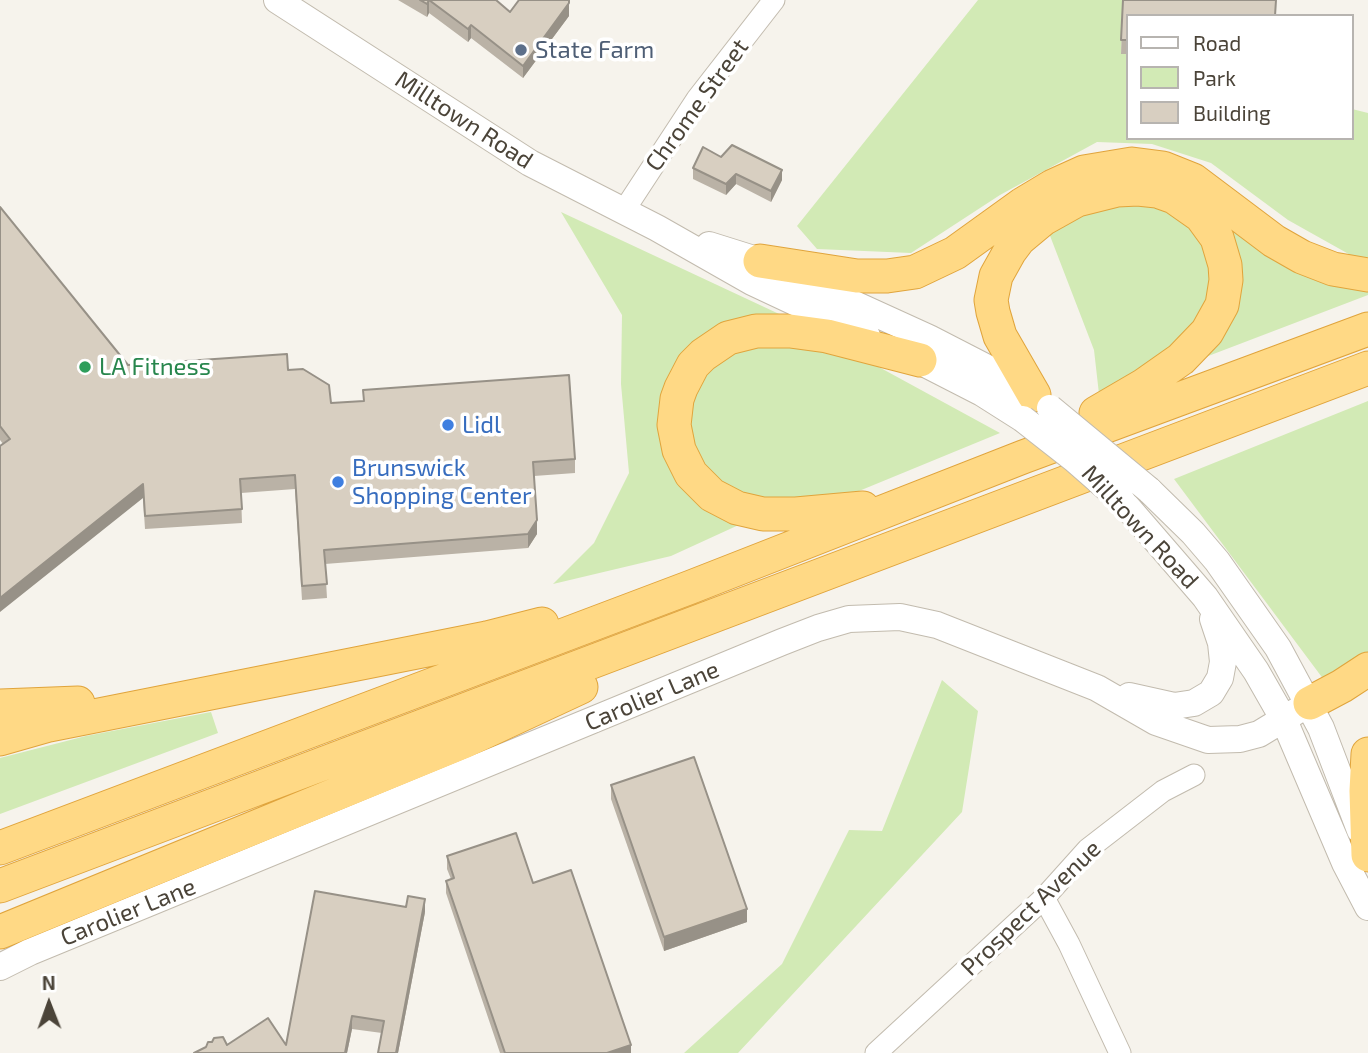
<!DOCTYPE html>
<html>
<head>
<meta charset="utf-8">
<style>
  body { margin:0 }
  #map { position:relative; width:1368px; height:1053px; overflow:hidden; background:#f6f3ec; font-family:"Exo 2",sans-serif }
  canvas { display:block }
  .legend { position:absolute; left:1126px; top:14px; width:228px; height:126px; box-sizing:border-box; background:#fff; border:2px solid #b7b4b0; margin:0; padding:9px 12px; list-style:none; font-size:21px; color:#4b4439 }
  .legend li { display:flex; align-items:center; gap:14px; height:35px }
  .legend b { width:35px; border:2px solid #b7b4b0 }
  .north { position:absolute; left:14px; top:969px; width:70px; height:70px; -webkit-text-stroke:5px #fff; paint-order:stroke; rotate:359deg; font-size:19px; font-weight:700; line-height:28px; text-align:center; color:#4b4439 }
  .north::after { content:''; display:block; margin:auto; width:24px; height:32px; background:#4b4439; clip-path:polygon(50% 0,100% 100%,50% 72%,0 100%) }
</style>
</head>
<body>
<div id="map">
<canvas width="1368" height="1053"></canvas>
<ul class="legend">
<li><b style="height:9px;background:#fff"></b>Road</li>
<li><b style="height:19px;background:#d2eab5"></b>Park</li>
<li><b style="height:19px;background:#d8cfc1"></b>Building</li>
</ul>
<div class="north">N</div>
</div>
<script>
const context = document.querySelector('canvas').getContext('2d');
context.lineJoin = 'round';
function fillPath(path, color) {
  context.fillStyle = color;
  context.fill(path, 'evenodd');
}
function poly(rows) {
  const path = new Path2D();
  for (const r of rows) {
    path.moveTo(r[0], r[1]);
    for (let i = 2; i < r.length; i += 2) path.lineTo(r[i], r[i + 1]);
  }
  return path;
}
function stroke(path, color, width, dash) {
  context.strokeStyle = color;
  context.lineWidth = width;
  context.lineCap = dash ? 'butt' : 'round';
  context.setLineDash(dash || []);
  context.stroke(path);
}
function label(font, color, halo, rows, align = 'center') {
  context.font = font + ' "Exo 2",sans-serif';
  context.lineWidth = 7;
  context.setLineDash([]);
  context.textBaseline = 'middle';
  context.strokeStyle = halo;
  context.fillStyle = color;
  for (const [text, x, y, turn = 0] of rows) {
    context.save();
    context.translate(x, y);
    context.rotate((+turn || 0) * Math.PI / 180);
    context.textAlign = isNaN(turn) ? turn : align;
    if (halo) context.strokeText(text, 0, 0);
    context.fillText(text, 0, 0);
    context.restore();
  }
}
const green = poly([
  [978,0,1124,0,1121,53,1128,54,1128,138,1352,138,1352,109,1368,113,1368,257,1354,257,1288,220,1211,163,1152,144,1097,142,1000,195,911,253,817,249,797,226],
  [1147,200,1188,220,1210,255,1214,291,1196,328,1156,365,1099,394,1094,350,1047,228,1097,203],
  [1213,209,1368,286,1368,295,1203,358,1233,306,1240,258],
  [561,212,792,320,716,326,672,368,660,443,698,502,743,523,671,556,553,584,594,543,629,473,621,384,622,315],
  [796,342,866,360,1000,433,859,491,783,504,727,493,692,455,687,410,697,378,730,352],
  [1368,401,1368,655,1324,680,1174,479],
  [942,680,978,711,962,812,738,1053,684,1053,782,964,849,830,882,831],
  [211,712,218,733,0,814,0,758,86,736]
]);
const minor = poly([
  [623,212,697,99,774,0],
  [1044,898,1069,944,1120,1053],
  [876,1053,1044,898,1088,849,1163,791,1194,775]
]);
const tertiary = poly([
  [277,0,530,163,657,228,752,282,867,336],
  [709,245,760,261,929,338,995,372,1035,396],
  [902,352,982,393,1023,419],
  [1149,490,1193,533,1217,561,1278,648,1321,728,1360,830],
  [1122,501,1205,597,1256,671,1284,720,1345,863,1368,907],
  [1129,696,1174,706,1194,703,1211,693,1220,678,1223,662,1221,643,1213,619],
  [0,967,30,952,782,642,818,628,849,619,900,617,937,625,1097,688,1156,722,1208,740,1240,739,1259,734,1310,703]
]);
const trunk = poly([
  [760,261,857,276,887,276,915,272,955,253,1023,204,1053,186,1084,172,1132,164,1163,168,1193,180,1274,241,1302,257,1333,269,1368,275],
  [1034,395,1000,336,993,312,991,300,996,276,1010,251,1019,239,1043,219,1077,200,1117,190,1138,189,1157,191,1174,197,1201,216,1217,238,1225,265,1226,280,1222,305,1207,332,1181,359,1144,385,1096,413],
  [863,508,796,514,763,514,737,508,712,495,691,474,679,450,674,425,677,399,681,388,693,365,703,355,728,338,756,331,790,331,827,336,920,360],
  [1310,703,1342,686,1368,669],
  [0,706,78,703],
  [0,739,49,725,487,638,542,624],
  [1368,754,1366,791,1368,855],
  [0,848,691,587,1023,457,1368,329],
  [0,886,1368,368],
  [0,932,463,742,581,687]
]);
const tertiaryBridge = poly([
  [1050,408,1149,490],
  [1023,419,1074,459,1122,501]
]);
const wall = poly([
  [398,0,496,0,510,12,569,16,523,78,471,38,468,42,429,13,427,17],
  [1123,0,1276,0,1276,16,1128,16,1128,54,1121,54],
  [721,157,782,180,771,202,736,184,726,195,693,179,693,168],
  [0,207,128,365,288,370,331,403,363,401,363,390,575,459,575,473,534,476,537,534,528,548,325,564,327,598,302,600,295,489,241,493,242,523,145,529,143,498,3,444,0,440],
  [611,785,747,922,664,951,611,799],
  [447,856,533,883,631,1053,500,1053,446,893,446,881,451,879,447,869],
  [425,912,398,1053,378,1053,382,1033,352,1029,347,1053,227,1045,286,1045]
]);
const shadedWall = poly([
  [429,0,429,13,427,17,427,4],
  [569,3,569,16,523,78,523,66],
  [471,25,471,38,468,42,468,29],
  [782,170,782,180,771,202,771,191],
  [736,174,736,184,726,195,726,184],
  [143,484,143,498,0,612,0,598],
  [537,520,537,534,528,548,528,534],
  [425,899,425,912,398,1053,396,1053],
  [747,909,747,922,664,951,664,937],
  [352,1016,352,1029,347,1053,345,1053],
  [631,1045,631,1053,607,1053]
]);
const building = poly([
  [420,0,496,0,510,12,519,0,569,0,569,3,523,66,471,25,468,29,429,0,427,4,420,0],
  [1123,0,1276,0,1275,16,1128,16,1128,40,1121,40,1123,0],
  [732,145,782,170,771,191,736,174,726,184,693,168,703,147,721,157,732,145],
  [0,207,128,365,287,354,288,370,303,369,329,385,331,403,364,401,363,390,569,375,575,459,533,462,537,520,528,534,324,550,327,584,302,586,295,475,240,479,242,509,145,516,143,484,0,598,0,446,10,439,0,426,0,207],
  [694,757,747,909,664,937,611,785,694,757],
  [516,833,533,883,571,870,631,1045,607,1053,505,1053,446,881,454,878,447,856,516,833],
  [315,891,406,907,408,896,425,899,396,1053,378,1053,384,1021,352,1016,345,1053,194,1053,206,1047,208,1042,212,1042,214,1038,223,1037,227,1045,268,1018,286,1045,315,891]
]);
const markers = [
  [521,50,7,"#5c6f8a"],
  [85,367,7,"#2e9e5b"],
  [448,425,7,"#3f7fe0"],
  [338,482,7,"#3f7fe0"]
];
const serviceNames = [
  ["State Farm",535,50]
];
const streetNames = [
  ["Chrome Street",697,105,-54],
  ["Milltown Road",464,120,33],
  ["Milltown Road",1140,527,47],
  ["Carolier Lane",652,696,-23],
  ["Prospect Avenue",1031,908,-44],
  ["Carolier Lane",128,912,-22]
];
const leisureNames = [
  ["LA Fitness",99,367]
];
const shopNames = [
  ["Lidl",462,425],
  ["Brunswick",352,468],
  ["Shopping Center",352,496]
];
fillPath(green, '#d2eab5');
stroke(minor, '#c2bbae', 23);
stroke(tertiary, '#c2bbae', 28);
stroke(trunk, '#e0a43c', 35);
stroke(minor, '#fff', 21);
stroke(tertiary, '#fff', 26);
stroke(trunk, '#ffd985', 33);
stroke(tertiaryBridge, '#c2bbae', 28, []);
stroke(tertiaryBridge, '#fff', 26);
fillPath(wall, '#bab2a6');
fillPath(shadedWall, '#979187');
fillPath(building, '#d8cfc1');
stroke(building, '#979187', 2);
for (const [x, y, r, color] of markers) {
  const dot = new Path2D();
  dot.arc(x, y, r, 0, 2 * Math.PI);
  context.fillStyle = color;
  context.fill(dot);
  stroke(dot, '#fff', 2.5);
}
label('24px', '#4e5e75', '#fff', serviceNames, 'left');
label('24px', '#4b4439', '#fff', streetNames);
label('24px', '#27864d', '#fff', leisureNames, 'left');
label('24px', '#366cbe', '#fff', shopNames, 'left');
</script>
</body>
</html>
